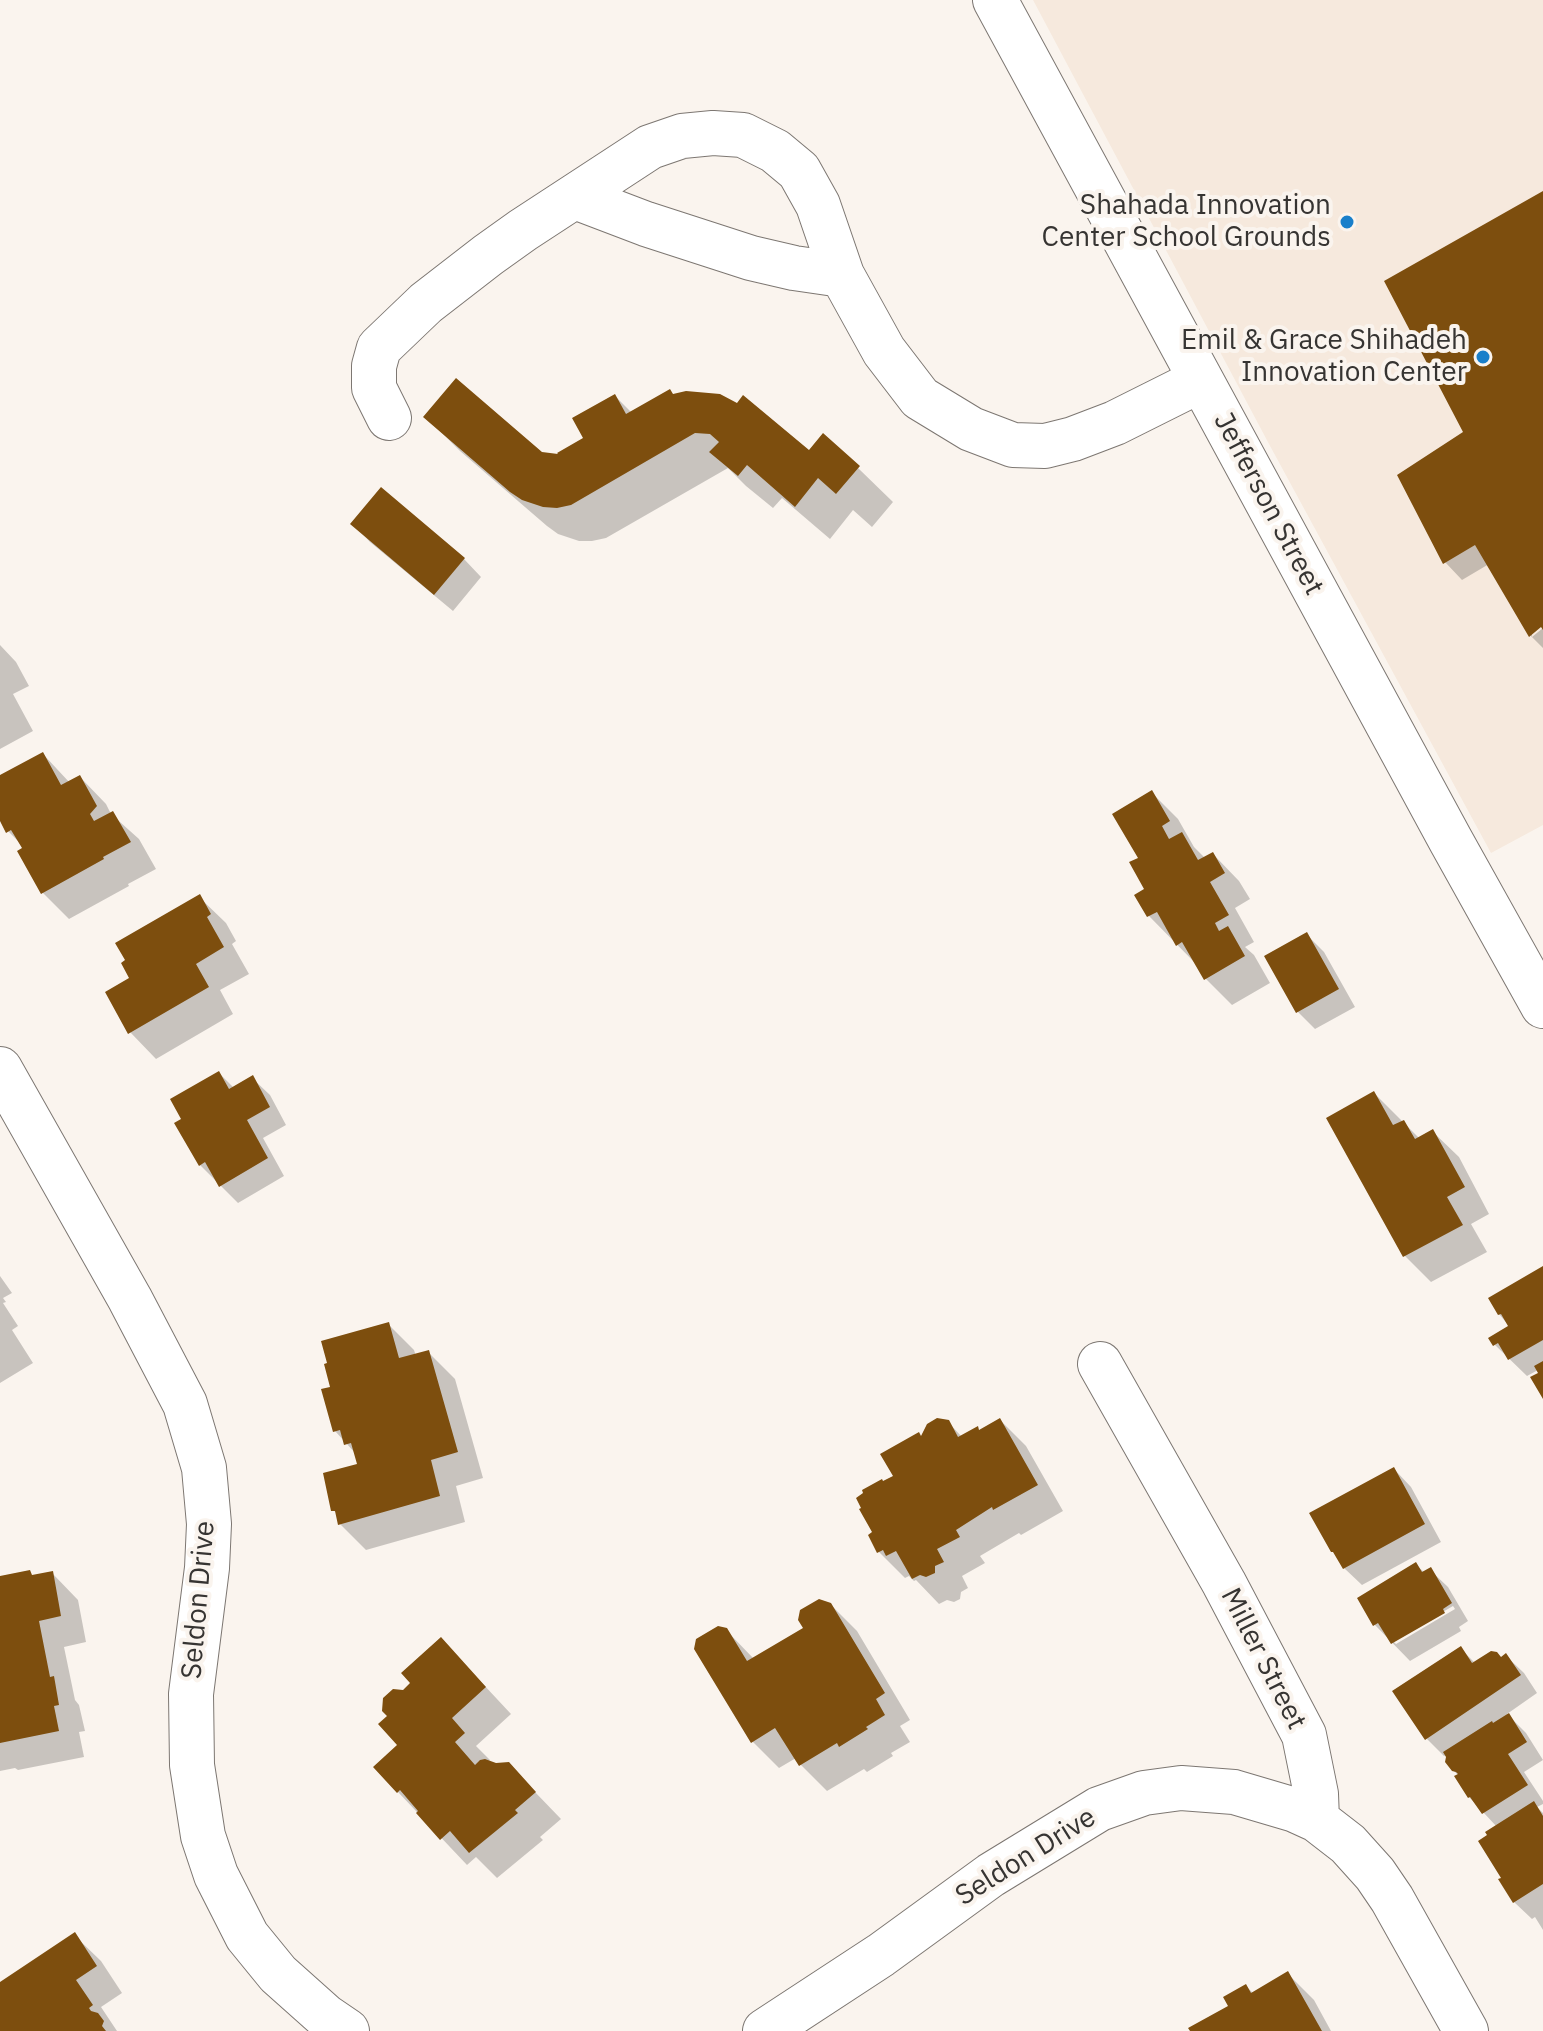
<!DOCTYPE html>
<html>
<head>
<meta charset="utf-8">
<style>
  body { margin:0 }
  canvas { display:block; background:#faf4ee }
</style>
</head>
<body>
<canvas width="1543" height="2031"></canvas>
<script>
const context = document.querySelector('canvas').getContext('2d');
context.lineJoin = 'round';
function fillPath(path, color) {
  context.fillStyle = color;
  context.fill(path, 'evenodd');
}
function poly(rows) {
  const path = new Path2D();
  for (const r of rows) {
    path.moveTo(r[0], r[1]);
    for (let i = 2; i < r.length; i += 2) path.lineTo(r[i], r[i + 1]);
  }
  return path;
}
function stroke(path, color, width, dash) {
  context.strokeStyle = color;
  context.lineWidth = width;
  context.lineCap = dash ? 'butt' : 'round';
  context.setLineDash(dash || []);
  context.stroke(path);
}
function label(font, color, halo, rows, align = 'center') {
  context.font = font + ' "IBM Plex Sans",sans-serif';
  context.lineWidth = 8;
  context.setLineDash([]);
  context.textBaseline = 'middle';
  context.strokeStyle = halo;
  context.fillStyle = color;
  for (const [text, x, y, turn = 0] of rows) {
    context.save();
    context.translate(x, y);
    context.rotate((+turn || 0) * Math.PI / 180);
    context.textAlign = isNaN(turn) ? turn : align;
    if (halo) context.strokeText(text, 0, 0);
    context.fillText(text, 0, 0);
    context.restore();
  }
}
const built = poly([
  [1033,0,1543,0,1543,825,1491,853,1269,444]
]);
const shadow = poly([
  [1543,193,1543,623,1532,632,1532,637,1543,628,1543,648,1531,636,1489,564,1462,580,1445,562,1466,433],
  [615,396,632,413,673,396,809,453,858,468,893,502,872,527,853,510,830,539,782,498,773,508,746,486,728,468,606,538,592,541,579,541,558,534,547,526,460,451,426,417,541,454,562,457,586,438],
  [353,524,464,559,481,577,453,611,370,542],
  [0,645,16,662,29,686,13,694,33,731,0,749],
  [43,754,70,783,80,777,106,804,111,814,139,839,156,869,128,884,129,886,69,919,43,893,23,846,8,831,0,817,0,777],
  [1152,793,1178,819,1194,847,1206,859,1213,854,1239,881,1250,899,1235,908,1254,942,1245,947,1254,955,1270,983,1232,1005,1206,979,1198,966,1149,916,1147,889,1140,859],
  [199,897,226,923,236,941,232,944,249,974,220,990,233,1014,156,1059,130,1032,132,979,128,961],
  [1306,934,1324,952,1355,1007,1315,1029,1298,1012],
  [219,1073,234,1088,252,1078,270,1095,286,1125,263,1138,284,1176,238,1203,200,1165,183,1120],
  [1374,1093,1420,1139,1432,1131,1459,1157,1489,1214,1471,1224,1487,1252,1431,1282,1405,1256,1328,1119],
  [1543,1268,1543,1395,1540,1374,1538,1370,1527,1376,1495,1345,1510,1327,1499,1314],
  [0,1276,12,1293,3,1298,6,1302,3,1303,18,1326,12,1330,33,1363,0,1383],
  [388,1324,414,1350,416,1356,428,1352,455,1379,483,1478,456,1486,465,1522,366,1550,340,1524,338,1514,333,1510,360,1465,356,1454,335,1431,333,1388],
  [1000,1420,1026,1446,1063,1511,1021,1535,1019,1533,980,1556,985,1563,962,1576,968,1588,961,1592,960,1599,954,1602,947,1600,939,1604,916,1580,914,1581,909,1576,905,1578,879,1552,870,1536,875,1533,884,1483,895,1477,923,1438,948,1422,962,1437,980,1431],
  [1394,1469,1411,1487,1441,1542,1362,1585,1344,1568],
  [1416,1565,1425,1573,1430,1570,1448,1587,1468,1621,1459,1627,1461,1631,1410,1661,1374,1624],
  [1453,1606,1455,1609,1396,1644,1393,1641],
  [52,1573,78,1600,86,1642,64,1647,75,1700,79,1705,85,1731,79,1732,84,1757,18,1770,15,1768,0,1771,0,1578,34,1577],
  [830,1604,857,1631,910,1720,900,1726,910,1742,891,1753,893,1756,867,1772,864,1769,827,1791,801,1765,796,1758,779,1768,753,1742,726,1630,754,1659,806,1628],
  [441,1639,511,1714,476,1746,490,1760,488,1762,495,1765,508,1764,561,1819,540,1837,543,1840,497,1878,476,1857,467,1865,398,1792,400,1746,390,1716,403,1692,413,1683],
  [1460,1648,1475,1663,1501,1660,1506,1656,1524,1673,1537,1693,1507,1714,1526,1733,1543,1760,1524,1772,1543,1801,1543,1804,1537,1807,1543,1813,1543,1930,1535,1917,1532,1919,1514,1902,1504,1878,1497,1827,1469,1797,1459,1776,1453,1770,1449,1753,1444,1756,1427,1739],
  [74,1935,101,1961,122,1993,101,2007,117,2031,0,2031,0,1984],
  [1288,1974,1314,2000,1331,2031,1192,2031,1230,2007,1246,1986,1253,1993]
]);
const building = poly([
  [1543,191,1543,630,1541,627,1529,637,1475,545,1443,564,1397,475,1463,432,1384,281],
  [456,378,542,452,558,454,557,453,583,438,572,418,615,394,626,414,670,389,673,394,686,391,720,394,737,403,743,395,809,450,823,433,860,466,836,494,818,478,795,507,747,465,738,476,709,452,719,442,710,434,695,433,571,505,557,508,543,507,522,500,510,492,423,417],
  [381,487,465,558,434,595,350,524],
  [43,752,61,785,80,775,97,806,90,814,94,821,113,811,131,842,103,857,104,859,41,894,17,851,22,848,11,830,6,833,0,821,0,775],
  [1152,790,1170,821,1162,826,1169,839,1182,832,1198,860,1213,852,1225,873,1210,882,1229,915,1215,923,1219,931,1228,926,1245,956,1204,980,1182,942,1176,946,1157,912,1147,917,1134,895,1144,889,1129,862,1138,858,1112,814],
  [200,894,211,914,207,917,224,947,196,964,209,987,128,1034,105,992,129,978,121,963,125,960,115,943],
  [1307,932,1339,989,1296,1013,1264,956],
  [219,1071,229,1089,253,1075,270,1107,247,1120,268,1158,219,1187,205,1162,199,1166,174,1123,181,1119,170,1099],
  [1374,1091,1393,1125,1404,1120,1415,1139,1433,1129,1465,1187,1447,1197,1463,1225,1403,1257,1326,1118],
  [1543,1266,1543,1340,1508,1360,1498,1343,1493,1346,1488,1338,1508,1326,1501,1314,1498,1315,1488,1298],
  [389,1322,399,1358,429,1350,458,1452,431,1460,440,1496,338,1525,335,1511,331,1511,323,1473,357,1464,351,1443,344,1445,340,1430,333,1432,321,1389,330,1387,324,1364,327,1363,321,1341],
  [1543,1361,1543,1399,1530,1377,1538,1373,1534,1366],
  [937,1418,949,1420,958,1437,978,1426,979,1430,1000,1418,1038,1485,993,1510,992,1507,956,1530,960,1537,937,1549,944,1562,935,1566,935,1573,926,1577,920,1575,912,1579,896,1551,886,1556,883,1550,877,1553,868,1535,872,1532,859,1509,861,1508,856,1498,863,1493,862,1490,882,1479,883,1481,893,1476,880,1454,919,1432,921,1436,927,1424],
  [1394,1467,1425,1524,1343,1569,1333,1552,1331,1552,1309,1513],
  [1416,1562,1422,1572,1431,1567,1452,1603,1443,1609,1445,1613,1391,1644,1378,1623,1373,1626,1357,1598],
  [30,1570,32,1575,53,1571,61,1616,39,1621,50,1677,54,1676,59,1705,54,1706,59,1731,0,1743,0,1576],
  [819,1599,831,1603,885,1693,876,1699,885,1715,866,1727,868,1729,839,1747,837,1743,799,1766,775,1728,751,1743,694,1649,696,1639,718,1626,727,1628,747,1661,803,1628,798,1620,800,1610],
  [441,1637,486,1687,452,1718,465,1733,455,1742,475,1765,480,1760,485,1759,496,1763,509,1762,536,1792,515,1810,518,1813,469,1853,450,1831,440,1840,416,1813,418,1811,400,1790,397,1793,373,1767,397,1745,378,1724,387,1716,382,1711,383,1698,393,1689,403,1690,410,1683,401,1673],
  [1461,1646,1472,1663,1491,1651,1497,1652,1501,1657,1506,1653,1521,1675,1425,1740,1392,1691],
  [1509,1713,1527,1742,1508,1754,1528,1785,1482,1814,1470,1797,1468,1798,1454,1776,1458,1774,1456,1772,1452,1771,1445,1762,1446,1757,1443,1752,1492,1721,1493,1723],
  [1534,1801,1543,1816,1543,1884,1513,1903,1498,1879,1501,1878,1478,1841,1487,1835,1485,1832],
  [75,1932,97,1966,76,1980,93,2005,89,2008,91,2011,98,2013,104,2021,102,2026,106,2031,0,2031,0,1982],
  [1288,1971,1322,2031,1190,2031,1188,2028,1228,2006,1223,1997,1246,1984,1251,1993]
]);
const minor = poly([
  [995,0,1451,841,1543,1006],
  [575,197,646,224,751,258,794,268,842,275],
  [389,418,374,388,374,366,379,348,426,303,488,255,523,230,650,147,682,136,713,133,743,135,775,151,799,171,818,205,842,275,884,351,920,398,971,429,1013,445,1045,446,1073,439,1115,423,1201,380],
  [0,1069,130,1299,185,1404,204,1468,209,1524,207,1568,191,1694,192,1765,203,1836,216,1875,247,1936,278,1974,325,2016,347,2031],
  [1100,1364,1224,1583,1304,1735,1316,1794,1317,1820],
  [765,2031,881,1955,991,1875,1099,1809,1144,1793,1181,1788,1234,1792,1295,1810,1317,1820,1348,1844,1375,1874,1392,1899,1466,2031]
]);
const markers = [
  [1347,222,8,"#197fca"],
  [1483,357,8,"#197fca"]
];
const poiNames = [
  ["Shahada Innovation",1331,206],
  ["Center School Grounds",1331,238],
  ["Emil & Grace Shihadeh",1467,341],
  ["Innovation Center",1467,373]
];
const streetNames = [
  ["Jefferson Street",1268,504,62],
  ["Seldon Drive",199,1600,-85],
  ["Miller Street",1263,1659,63],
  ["Seldon Drive",1026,1857,-32]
];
fillPath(built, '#f6e9dd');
fillPath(shadow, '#0003');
fillPath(building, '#7d4e0e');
stroke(minor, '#7d7772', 46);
stroke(minor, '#fff', 44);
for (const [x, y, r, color] of markers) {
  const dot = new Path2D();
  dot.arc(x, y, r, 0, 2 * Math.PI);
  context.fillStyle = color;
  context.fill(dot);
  stroke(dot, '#faf4ee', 3);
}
label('28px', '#363432', '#faf4ee', poiNames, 'right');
label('28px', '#363432', '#faf4ee', streetNames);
</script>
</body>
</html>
